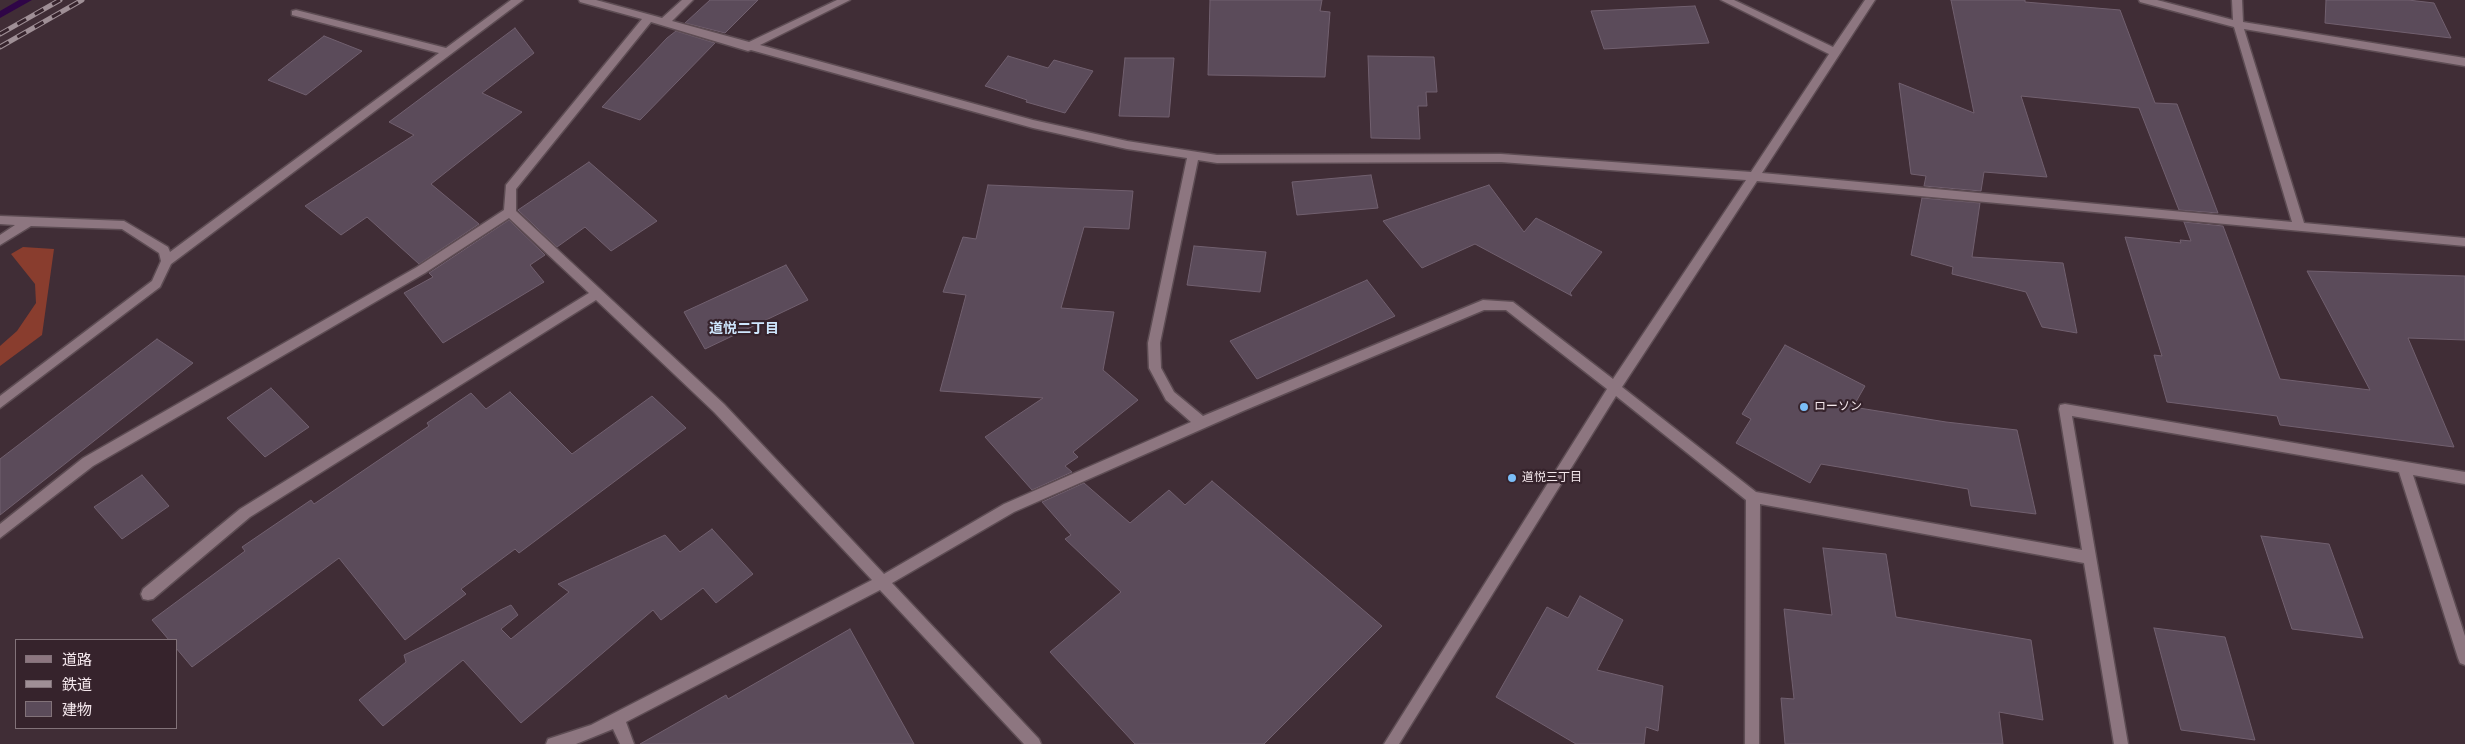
<!DOCTYPE html>
<html>
<head>
<meta charset="utf-8">
<style>
  body { margin:0 }
  #map { position:relative; width:2465px; height:744px; overflow:hidden; background:#402d36; font-family:"Fira Sans","Noto Sans JP",sans-serif }
  canvas { display:block }
  .legend { position:absolute; left:15px; top:639px; width:162px; height:90px; box-sizing:border-box; background:#36232c; border:1px solid #827279; margin:0; padding:6px 9px; list-style:none; font-size:15px; color:#f5e8ed }
  .legend li { display:flex; align-items:center; gap:10px; height:25px }
  .legend b { width:25px; border:1px solid #827279 }
</style>
</head>
<body>
<div id="map">
<canvas width="2465" height="744"></canvas>
<ul class="legend">
<li><b style="height:6px;background:#8d7680"></b>道路</li>
<li><b style="height:6px;background:#9f8f96"></b>鉄道</li>
<li><b style="height:14px;background:#5b4b5a"></b>建物</li>
</ul>
</div>
<script>
const context = document.querySelector('canvas').getContext('2d');
context.lineJoin = 'round';
function fillPath(path, color) {
  context.fillStyle = color;
  context.fill(path, 'evenodd');
}
function poly(rows) {
  const path = new Path2D();
  for (const r of rows) {
    path.moveTo(r[0], r[1]);
    for (let i = 2; i < r.length; i += 2) path.lineTo(r[i], r[i + 1]);
  }
  return path;
}
function stroke(path, color, width, dash) {
  context.strokeStyle = color;
  context.lineWidth = width;
  context.lineCap = dash ? 'butt' : 'round';
  context.setLineDash(dash || []);
  context.stroke(path);
}
function label(font, color, halo, rows, align = 'center') {
  context.font = font + ' "Fira Sans","Noto Sans JP",sans-serif';
  context.lineWidth = 4.5;
  context.setLineDash([]);
  context.textBaseline = 'middle';
  context.strokeStyle = halo;
  context.fillStyle = color;
  for (const [text, x, y, turn = 0] of rows) {
    context.save();
    context.translate(x, y);
    context.rotate((+turn || 0) * Math.PI / 180);
    context.textAlign = isNaN(turn) ? turn : align;
    if (halo) context.strokeText(text, 0, 0);
    context.fillText(text, 0, 0);
    context.restore();
  }
}
const green = poly([
  [23,247,54,249,42,335,0,366,0,346,17,331,36,303,35,284,11,254]
]);
const stream = poly([
  [19,0,32,0,0,18,0,11,19,0]
]);
const building = poly([
  [710,0,758,0,725,33,685,23,710,0],
  [1210,0,1322,0,1320,11,1330,12,1325,77,1208,75,1210,0],
  [1951,0,2025,0,2025,2,2120,10,2155,103,2177,104,2218,213,2179,210,2139,108,2021,96,2047,177,1984,172,1981,191,1924,186,1926,176,1911,174,1899,83,1974,113,1951,0],
  [2326,0,2408,0,2434,3,2451,38,2325,23,2326,0],
  [1695,6,1709,43,1604,49,1591,11,1695,6],
  [515,28,534,53,482,93,522,112,431,184,479,224,419,264,367,217,341,235,305,206,414,135,389,122,515,28],
  [676,31,715,43,640,120,602,107,667,38,676,31],
  [324,36,362,51,306,95,268,80,324,36],
  [1008,56,1048,68,1054,60,1093,71,1065,113,1026,102,1027,100,985,86,1008,56],
  [1368,56,1434,57,1437,92,1426,92,1427,106,1418,106,1420,139,1371,138,1368,56],
  [1125,58,1174,58,1169,117,1119,116,1125,58],
  [589,162,657,221,611,251,585,227,557,247,518,210,589,162],
  [1371,175,1378,208,1297,215,1292,182,1371,175],
  [988,185,1133,191,1129,229,1084,227,1061,308,1114,312,1103,370,1138,400,1073,452,1078,457,1065,466,1072,472,1032,490,985,437,1043,398,940,391,966,295,943,292,963,237,976,239,988,185],
  [1489,185,1524,232,1536,218,1602,252,1570,293,1572,296,1475,244,1422,268,1383,221,1489,185],
  [1922,198,1980,203,1972,257,2063,263,2077,333,2042,327,2026,292,1952,274,1953,267,1911,255,1922,198],
  [509,220,545,255,530,265,544,282,443,343,404,293,433,277,429,273,509,220],
  [2184,222,2223,226,2280,379,2370,390,2307,271,2465,276,2465,340,2408,338,2454,447,2280,425,2277,416,2167,402,2154,355,2162,356,2125,237,2181,243,2180,240,2191,241,2184,222],
  [1194,246,1266,252,1260,292,1187,285,1194,246],
  [786,265,808,300,705,349,684,312,786,265],
  [1367,280,1395,316,1257,379,1230,341,1367,280],
  [157,339,193,363,0,515,0,459,157,339],
  [1785,345,1865,386,1853,407,1946,422,2017,430,2036,514,1971,506,1968,489,1821,464,1810,483,1736,443,1751,419,1742,414,1785,345],
  [271,388,309,427,265,457,227,418,271,388],
  [510,392,572,454,652,396,686,428,519,553,515,549,461,589,466,594,405,640,339,558,192,667,176,648,176,640,169,640,152,620,245,551,242,547,311,500,314,504,429,426,427,423,471,393,486,409,510,392],
  [142,475,169,506,122,539,94,507,142,475],
  [1212,481,1382,626,1264,744,1135,744,1050,652,1121,592,1065,539,1071,535,1042,502,1084,483,1130,523,1169,490,1185,505,1212,481],
  [712,529,753,574,716,603,703,588,661,620,653,610,521,723,463,660,383,726,359,700,406,662,404,655,511,605,518,615,501,629,511,639,569,592,558,584,665,535,680,552,712,529],
  [2261,536,2329,544,2363,638,2292,629,2261,536],
  [1823,548,1886,554,1896,617,2031,640,2043,720,1999,712,2003,744,1785,744,1781,698,1794,699,1784,609,1832,615,1823,548],
  [1580,596,1623,620,1597,670,1663,686,1658,731,1646,727,1644,744,1576,744,1496,697,1547,607,1568,618,1580,596],
  [2154,628,2225,637,2255,740,2181,730,2154,628],
  [850,629,914,744,640,744,726,695,728,699,850,629]
]);
const minor = poly([
  [511,0,523,0,171,264,160,287,0,408,0,396,152,281,161,261,159,253,122,229,31,226,0,245,0,235,15,225,0,224,0,216,124,221,168,247,170,252,439,53,292,15,292,11,296,10,446,48,511,0],
  [579,0,596,0,662,18,682,0,693,0,672,21,749,42,837,0,850,0,760,45,1033,120,1127,141,1217,155,1501,154,1751,172,1829,54,1721,0,1734,0,1833,47,1865,0,1875,0,1762,173,2292,222,2234,27,2140,2,2139,0,2157,0,2233,20,2232,0,2242,0,2243,22,2465,58,2465,66,2244,29,2304,223,2465,238,2465,246,1757,181,1622,387,1756,492,2082,550,2059,409,2060,405,2065,404,2465,472,2465,484,2413,475,2465,636,2465,665,2460,663,2458,658,2399,472,2072,416,2128,744,2114,744,2084,563,1760,504,1759,744,1745,744,1746,500,1616,396,1399,744,1384,744,1607,389,1506,310,1484,310,1243,411,1014,512,892,583,1039,739,1041,744,1024,744,880,590,626,722,634,744,620,744,613,729,576,744,546,744,548,739,591,725,872,580,714,412,596,300,250,517,153,599,148,600,143,599,141,594,143,589,240,509,589,293,509,218,425,273,93,466,0,538,0,524,83,458,417,267,504,210,506,185,642,19,580,2,579,0],
  [651,22,748,51,751,50,1033,128,1127,149,1187,158,1148,343,1149,368,1166,400,1191,422,1004,504,884,574,724,404,516,211,516,189,651,22],
  [1198,160,1217,163,1501,162,1746,180,1613,379,1513,302,1483,300,1203,416,1174,392,1161,368,1160,343,1198,160]
]);
const rail = poly([
  [0,34,60,0],
  [0,47,82,0]
]);
const markers = [
  [1804,407,5,"#7bbef8"],
  [1512,478,5,"#7bbef8"]
];
const poiNames = [
  ["ローソン",1814,407],
  ["道悦三丁目",1522,478]
];
const neighbourhoodNames = [
  ["道悦二丁目",744,329]
];
fillPath(green, '#893d2e');
fillPath(stream, '#2f0547');
fillPath(building, '#5b4b5a');
stroke(building, '#71606f', 1);
stroke(minor, '#5d4c53', 3);
fillPath(minor, '#8d7680');
stroke(rail, '#9f8f96', 5);
stroke(rail, '#36232c', 3, [10]);
for (const [x, y, r, color] of markers) {
  const dot = new Path2D();
  dot.arc(x, y, r, 0, 2 * Math.PI);
  context.fillStyle = color;
  context.fill(dot);
  stroke(dot, '#36232c', 2);
}
label('12px', '#f5e8ed', '#36232c', poiNames, 'left');
label('bold 14px', '#cee6fd', '#36232c', neighbourhoodNames);
</script>
</body>
</html>
